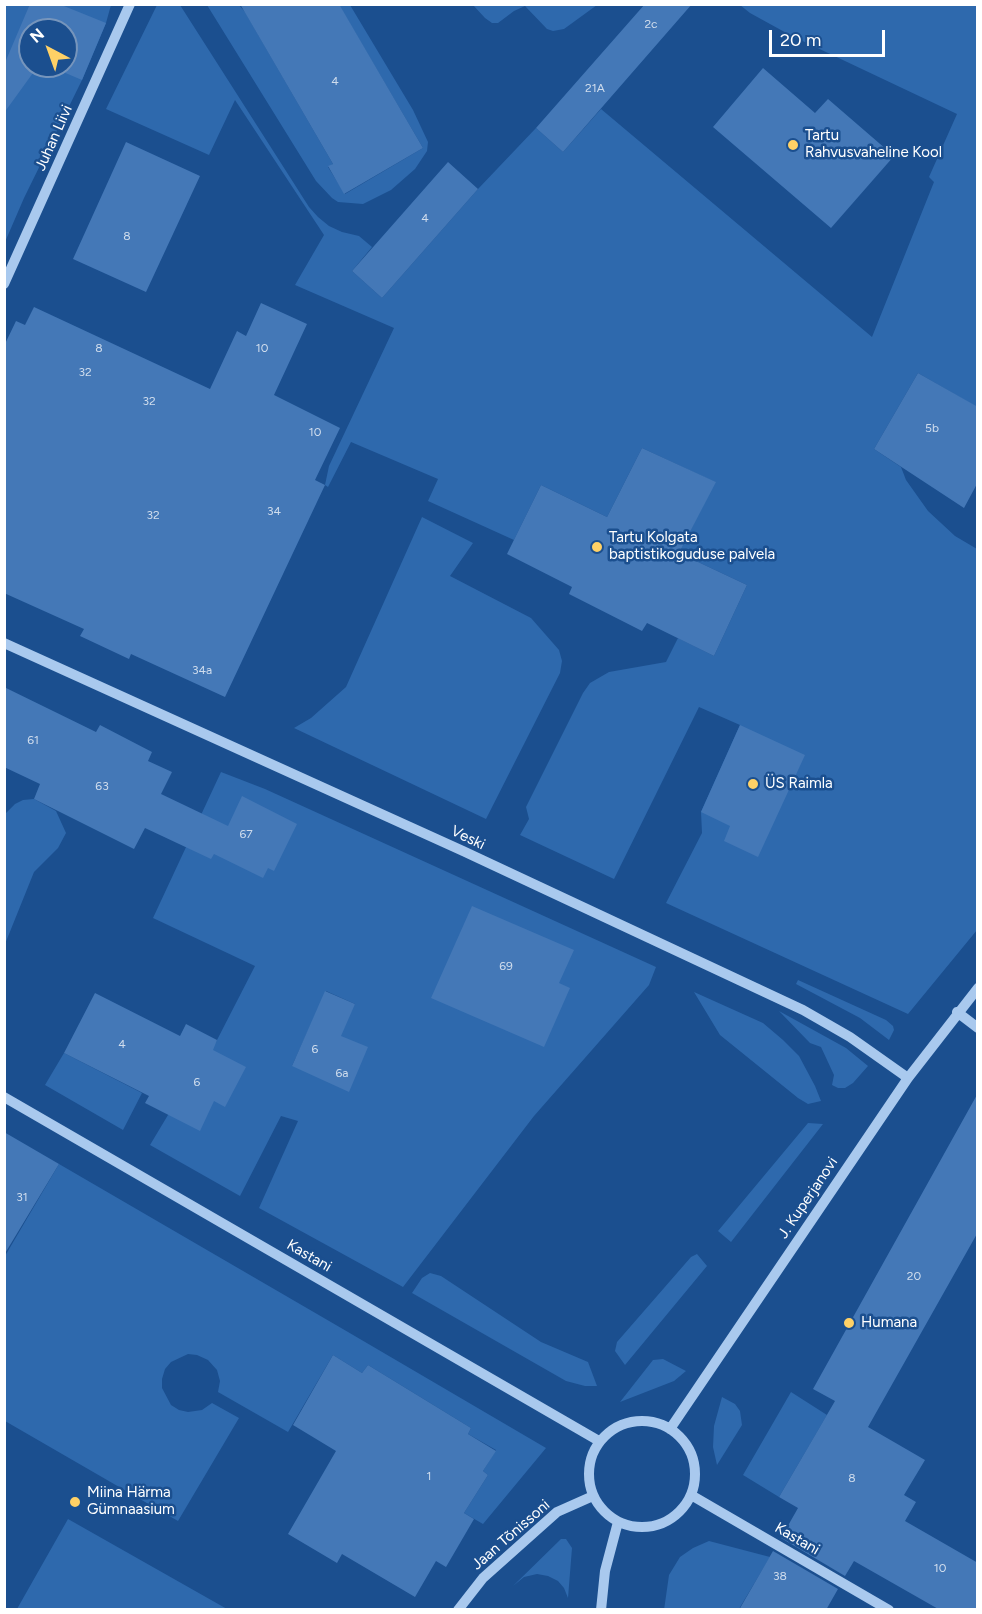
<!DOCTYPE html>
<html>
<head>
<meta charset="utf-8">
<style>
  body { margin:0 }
  #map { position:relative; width:982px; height:1614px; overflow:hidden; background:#1b4f8f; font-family:Figtree,sans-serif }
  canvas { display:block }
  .frame { position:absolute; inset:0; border:6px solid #fff; pointer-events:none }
  .north { position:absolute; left:18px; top:18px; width:60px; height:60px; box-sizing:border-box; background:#1b4f8f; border:2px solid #7695bc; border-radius:50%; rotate:319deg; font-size:16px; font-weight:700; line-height:24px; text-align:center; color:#fff }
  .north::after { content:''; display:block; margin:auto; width:21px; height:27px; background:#ffd166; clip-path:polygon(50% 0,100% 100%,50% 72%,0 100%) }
  .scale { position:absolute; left:769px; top:30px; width:116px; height:27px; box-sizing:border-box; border:3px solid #fff; border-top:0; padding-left:8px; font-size:18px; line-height:21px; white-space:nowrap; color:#fff; -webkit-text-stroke:4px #1b4f8f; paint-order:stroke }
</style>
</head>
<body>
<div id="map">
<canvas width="982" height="1614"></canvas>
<div class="frame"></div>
<div class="north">N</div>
<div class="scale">20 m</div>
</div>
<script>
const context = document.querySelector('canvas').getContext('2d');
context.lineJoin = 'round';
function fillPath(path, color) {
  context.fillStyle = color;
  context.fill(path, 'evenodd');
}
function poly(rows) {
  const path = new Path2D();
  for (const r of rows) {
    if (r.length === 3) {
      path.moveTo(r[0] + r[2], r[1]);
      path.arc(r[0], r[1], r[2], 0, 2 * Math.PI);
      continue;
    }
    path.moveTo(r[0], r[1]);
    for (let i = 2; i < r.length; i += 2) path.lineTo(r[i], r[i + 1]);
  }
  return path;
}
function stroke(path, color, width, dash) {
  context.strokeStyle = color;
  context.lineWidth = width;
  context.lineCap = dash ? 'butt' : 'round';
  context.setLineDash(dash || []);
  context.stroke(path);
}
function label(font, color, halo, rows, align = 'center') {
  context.font = font + ' Figtree,sans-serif';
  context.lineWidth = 5;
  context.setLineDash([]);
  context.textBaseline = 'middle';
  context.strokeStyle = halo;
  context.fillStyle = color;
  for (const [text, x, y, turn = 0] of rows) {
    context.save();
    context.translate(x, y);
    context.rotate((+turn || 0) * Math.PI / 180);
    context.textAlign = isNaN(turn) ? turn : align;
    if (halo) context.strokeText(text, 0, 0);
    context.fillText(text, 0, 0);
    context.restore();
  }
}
const green = poly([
  [5,5,111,5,106,23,82,80,24,198,5,242],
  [30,30,66,30,66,66,30,66],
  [157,5,180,5,309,207,318,217,329,226,342,232,359,236,372,247,352,271,382,298,478,189,536,128,563,152,601,109,872,337,934,182,929,177,957,114,790,35,750,13,740,5,977,5,977,407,918,373,874,449,901,467,906,480,928,511,955,536,977,549,977,930,908,1014,666,903,702,833,701,812,740,725,699,707,614,879,520,835,529,819,526,807,583,693,590,683,609,672,666,662,678,638,714,656,747,585,679,553,715,482,642,448,607,517,541,485,514,540,428,501,438,479,351,442,328,487,325,485,329,466,394,328,295,285,324,235,235,100,209,155,106,109],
  [207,5,239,5,245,12,333,164,328,167,345,194,423,148,339,5,350,5,413,110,428,142,427,151,415,169,391,190,363,204,338,202,332,198,316,181],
  [473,5,597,5,564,29,553,31,547,29,525,6,514,11,498,23,492,23,485,18],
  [422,517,473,543,450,576,531,618,559,650,562,661,560,673,486,819,294,728,311,718,346,687],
  [221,772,265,789,656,967,649,985,534,1116,403,1287,259,1208,298,1121,281,1116,240,1196,150,1145,168,1115,217,1040,255,966,153,918],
  [326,991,355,1004,292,1066],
  [34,799,56,811,66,833,58,848,34,872,5,944,5,814,15,804,23,800],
  [798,980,886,1020,893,1026,894,1030,889,1040,860,1018,796,984],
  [694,992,763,1023,783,1040,799,1056,815,1086,821,1101,808,1104,798,1098,720,1035],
  [779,1011,846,1048,868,1066,853,1083,845,1088,838,1088,832,1085,834,1075,821,1047,810,1043],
  [64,1053,142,1093,123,1130,45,1085],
  [808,1123,823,1124,731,1242,718,1231],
  [59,1164,348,1332,546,1448,483,1524,464,1513,488,1475,483,1471,496,1450,468,1434,471,1428,368,1365,362,1373,333,1355,288,1432,218,1392,220,1381,217,1370,208,1360,197,1355,188,1354,171,1362,165,1369,162,1379,162,1388,171,1405,179,1410,188,1412,202,1410,212,1403,239,1418,178,1521,5,1421,5,1256],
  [697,1254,707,1266,625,1365,615,1351,617,1342,691,1257],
  [430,1273,441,1276,541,1342,588,1362,597,1386,585,1386,566,1381,412,1293,422,1278],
  [663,1359,686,1371,674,1381,620,1402,653,1360],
  [791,1392,827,1415,779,1497,743,1475],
  [722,1397,735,1404,740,1411,742,1425,717,1465,713,1447,714,1426],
  [68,1519,227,1609,17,1609],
  [561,1539,566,1539,572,1548,568,1598,564,1588,558,1581,548,1576,537,1574,524,1577,513,1586],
  [709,1541,770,1557,739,1609,664,1610,669,1575,680,1557,693,1548]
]);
const building = poly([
  [30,4,59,4,106,23,82,80,49,66,66,66,66,30,30,30,30,66,38,66,4,113,4,65],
  [240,4,339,4,423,148,344,194,328,166,333,164],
  [645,4,692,4,563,152,536,128],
  [763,68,815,113,828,99,894,156,831,228,713,127],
  [126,142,200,176,146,292,73,259],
  [448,162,478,189,382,298,352,271],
  [261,303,307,324,274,395,340,428,315,480,325,485,225,697,131,654,129,659,80,636,84,629,4,593,4,346,16,321,25,325,34,307,210,389,237,331,246,336],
  [918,373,978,407,978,482,964,508,874,449],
  [642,448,716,482,679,553,747,585,714,656,647,623,642,631,569,594,572,587,507,554,541,485,607,517],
  [4,687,96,732,100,725,152,752,148,761,172,772,161,794,228,826,242,796,297,824,274,871,268,868,263,878,214,854,211,859,145,828,134,849,34,799,40,784,4,767],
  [740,725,805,755,758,857,724,841,730,826,701,812],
  [472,906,574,950,559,983,570,988,544,1047,431,998],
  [325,991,355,1004,341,1036,368,1047,349,1092,292,1066],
  [95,993,180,1036,186,1024,217,1040,213,1050,246,1067,225,1107,214,1101,200,1131,145,1103,149,1096,64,1053],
  [978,1093,978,1232,868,1427,925,1460,904,1495,916,1502,905,1521,978,1563,978,1610,940,1610,854,1561,845,1576,781,1538,798,1508,779,1497,835,1401,813,1389],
  [4,1132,59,1164,4,1255],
  [333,1355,362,1373,368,1365,471,1428,468,1434,496,1451,483,1471,488,1475,464,1513,474,1519,446,1567,436,1561,415,1597,342,1554,337,1563,288,1534,336,1451,293,1425],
  [773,1551,838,1589,826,1610,739,1610]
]);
const minor = poly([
  [4,284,130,4],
  [4,643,463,851,803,1010,850,1037,908,1078],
  [957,1012,978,1028],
  [4,1097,599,1441],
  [642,1474,53],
  [670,1429,908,1078,978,988],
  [691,1495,889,1610],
  [458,1610,483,1578,557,1512,593,1496],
  [601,1610,605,1571,618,1522]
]);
const markers = [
  [793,145,6,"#ffd166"],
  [597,547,6,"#ffd166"],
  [753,784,6,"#ffd166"],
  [849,1323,6,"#ffd166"],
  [75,1502,6,"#ffd166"]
];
const numberNames = [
  ["2c",651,24],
  ["4",335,81],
  ["21A",595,88],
  ["4",425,218],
  ["8",127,236],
  ["8",99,348],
  ["10",262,348],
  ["32",85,372],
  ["32",149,401],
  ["5b",932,428],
  ["10",315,432],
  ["34",274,511],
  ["32",153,515],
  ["34a",202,670],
  ["61",33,740],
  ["63",102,786],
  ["67",246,834],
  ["69",506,966],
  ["4",122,1044],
  ["6",315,1049],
  ["6a",342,1073],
  ["6",197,1082],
  ["31",22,1197],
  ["20",914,1276],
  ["1",429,1476],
  ["8",852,1478],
  ["10",940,1568],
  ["38",780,1576]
];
const poiNames = [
  ["Tartu",805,136],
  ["Rahvusvaheline Kool",805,153],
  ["Tartu Kolgata",609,538],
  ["baptistikoguduse palvela",609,555],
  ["ÜS Raimla",765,784],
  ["Humana",861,1323],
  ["Miina Härma",87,1493],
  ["Gümnaasium",87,1510]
];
const streetNames = [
  ["Juhan Liivi",54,138,-66],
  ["Veski",468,838,26],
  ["J. Kuperjanovi",808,1198,-56],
  ["Kastani",309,1256,30],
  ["Jaan Tõnissoni",511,1535,-41],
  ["Kastani",797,1539,30]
];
fillPath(green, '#2e69ad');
fillPath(building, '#4478b7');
stroke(minor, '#a9c9ee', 10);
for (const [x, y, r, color] of markers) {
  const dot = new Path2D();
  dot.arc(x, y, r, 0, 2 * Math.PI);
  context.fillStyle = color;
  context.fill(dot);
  stroke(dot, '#1b4f8f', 2);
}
label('12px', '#d0dded', null, numberNames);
label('15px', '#fff', '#1b4f8f', poiNames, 'left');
label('15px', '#fff', '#1b4f8f', streetNames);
</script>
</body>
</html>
